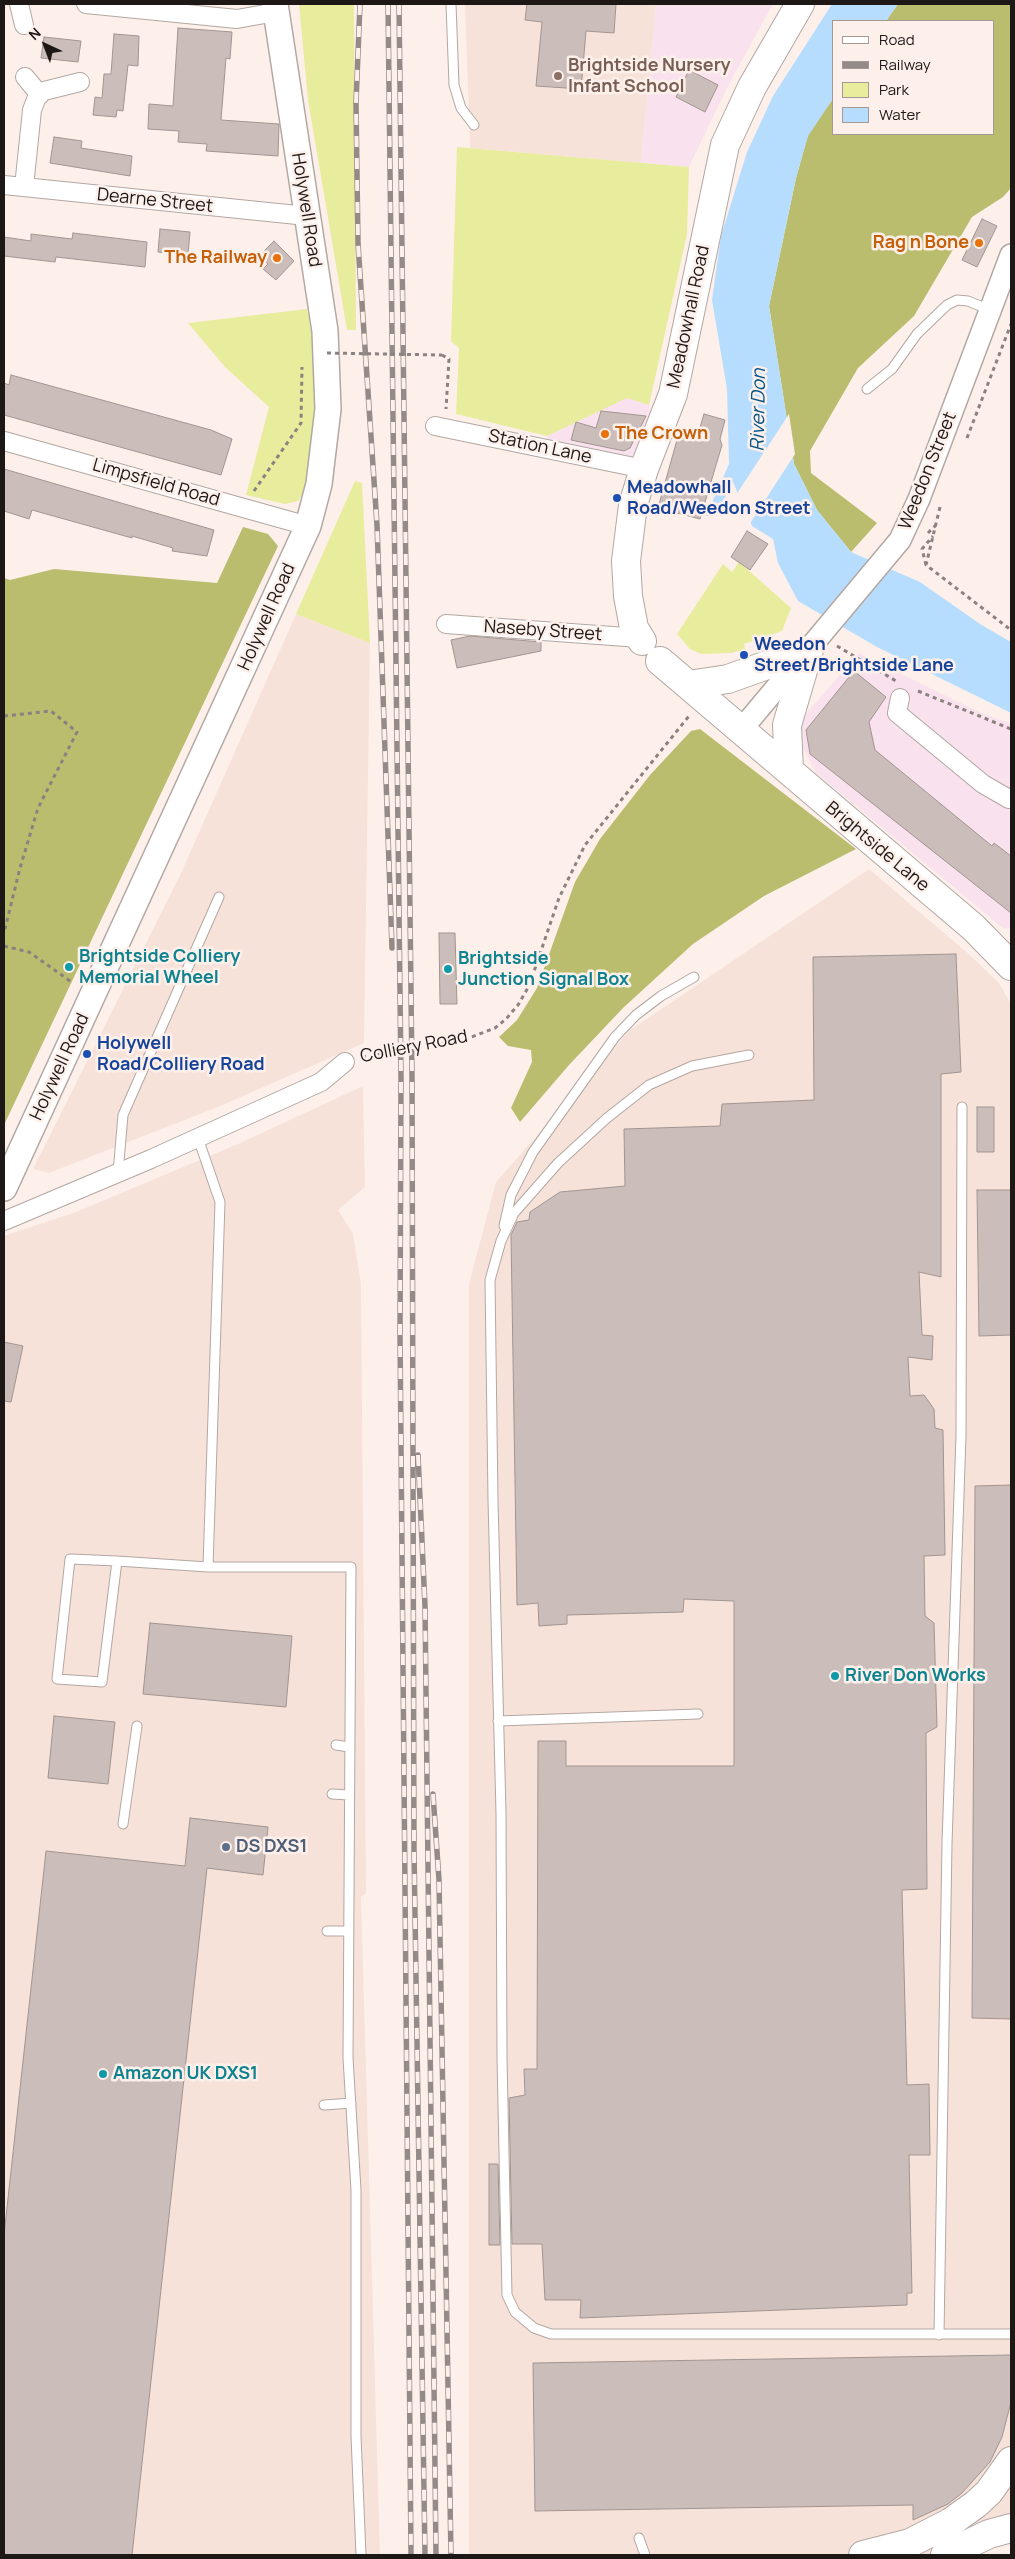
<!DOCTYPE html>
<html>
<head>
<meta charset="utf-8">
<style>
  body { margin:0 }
  #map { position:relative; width:1015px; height:2559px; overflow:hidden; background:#fdf0eb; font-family:Manrope,sans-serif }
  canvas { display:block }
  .frame { position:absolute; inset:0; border:5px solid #1d1816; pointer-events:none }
  .legend { position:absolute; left:832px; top:20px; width:162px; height:115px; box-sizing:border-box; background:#fdf0eb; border:1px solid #a39a96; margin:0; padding:6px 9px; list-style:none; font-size:15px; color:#1d1816 }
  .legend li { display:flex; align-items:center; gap:10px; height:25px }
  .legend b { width:25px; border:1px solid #a39a96 }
  .north { position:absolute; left:20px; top:20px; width:50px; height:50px; -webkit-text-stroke:4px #fdf0eb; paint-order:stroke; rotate:317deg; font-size:14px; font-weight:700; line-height:20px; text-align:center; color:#1d1816 }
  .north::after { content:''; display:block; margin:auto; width:18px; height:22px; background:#1d1816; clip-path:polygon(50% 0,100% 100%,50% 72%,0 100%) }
</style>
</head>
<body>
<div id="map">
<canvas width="1015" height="2559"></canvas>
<div class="frame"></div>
<ul class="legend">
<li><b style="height:6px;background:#fff"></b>Road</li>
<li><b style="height:6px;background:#948b88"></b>Railway</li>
<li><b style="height:14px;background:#e8ec9d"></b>Park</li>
<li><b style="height:14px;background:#b6ddfe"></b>Water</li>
</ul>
<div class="north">N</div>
</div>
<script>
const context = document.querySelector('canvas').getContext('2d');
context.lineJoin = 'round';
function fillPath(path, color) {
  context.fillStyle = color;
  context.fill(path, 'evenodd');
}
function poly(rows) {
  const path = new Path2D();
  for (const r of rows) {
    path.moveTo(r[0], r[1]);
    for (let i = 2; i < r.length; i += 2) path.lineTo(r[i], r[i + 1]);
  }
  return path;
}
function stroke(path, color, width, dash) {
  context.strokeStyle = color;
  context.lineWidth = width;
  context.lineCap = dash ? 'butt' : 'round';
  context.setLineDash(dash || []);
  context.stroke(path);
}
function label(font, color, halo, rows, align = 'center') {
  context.font = font + ' Manrope,sans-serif';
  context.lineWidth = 5;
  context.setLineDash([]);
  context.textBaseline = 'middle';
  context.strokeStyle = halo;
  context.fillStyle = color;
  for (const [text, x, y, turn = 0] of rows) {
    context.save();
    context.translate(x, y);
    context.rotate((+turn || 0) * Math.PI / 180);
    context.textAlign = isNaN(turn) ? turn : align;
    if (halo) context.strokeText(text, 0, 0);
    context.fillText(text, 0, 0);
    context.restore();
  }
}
const commercial = poly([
  [656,4,773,4,730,82,689,167,641,163],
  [627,397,649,405,650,414,636,452,619,470,542,455,547,436],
  [859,653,979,712,1011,724,1011,928,1004,929,815,772,801,743,803,717]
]);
const built = poly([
  [465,4,656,4,641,163,470,148],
  [296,614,370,643,364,1043,218,1107,49,1173,33,1169,181,873],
  [869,869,971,956,999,983,1011,1004,1011,2528,945,2555,469,2555,469,1284,496,1182,630,1030],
  [363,1086,365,1187,338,1210,353,1234,361,1284,366,1893,361,1897,380,2555,4,2555,4,1236,76,1212,238,1144]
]);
const green = poly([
  [299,4,354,4,356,330,347,330,308,100],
  [457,147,689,167,687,234,649,405,627,398,547,436,456,414,459,348,451,341],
  [307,309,315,352,317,408,309,484,298,501,285,504,246,495,269,407,225,367,188,323],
  [355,481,362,483,370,643,296,614],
  [739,562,791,608,782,631,744,644,745,649,731,653,701,654,690,649,677,634,723,564,732,572]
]);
const forest = poly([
  [898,4,1011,4,1011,188,1003,197,972,217,914,316,858,368,810,451,811,473,877,523,851,552,817,510,794,464,769,306,796,178,808,135,834,97,834,134,994,134,994,21,886,21],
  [243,527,268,534,278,546,4,1125,4,578,10,580,54,569,217,583],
  [700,729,856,849,764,896,693,944,623,1008,569,1065,520,1122,511,1108,532,1062,531,1050,508,1046,499,1037,517,1020,537,988,575,882,600,839,650,775,691,731]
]);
const water = poly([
  [832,4,898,4,886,21,834,21,834,97,808,136,796,178,769,306,794,464,817,510,851,552,920,582,980,624,1011,642,1011,713,877,647,798,601,778,563,773,539,752,526,733,482,716,515,706,516,729,464,727,389,712,300,721,236,747,152,773,96]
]);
const pier = poly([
  [789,414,795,454,749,525,736,495]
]);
const building = poly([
  [527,4,616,4,614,33,586,31,581,89,536,86,542,22,525,20,527,4],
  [178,28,232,32,230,59,226,58,221,120,279,124,278,156,206,151,207,144,178,142,179,131,148,129,149,104,173,106,178,28],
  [114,34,139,36,138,66,128,65,123,111,117,110,116,117,93,115,95,97,102,98,104,74,111,74,114,34],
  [44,37,81,41,78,62,41,58,44,37],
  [689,70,718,85,705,112,676,97,689,70],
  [54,137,82,141,81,148,132,156,130,176,50,163,54,137],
  [982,219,997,226,977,267,962,260,982,219],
  [160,229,190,232,188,255,158,252,160,229],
  [73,233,147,242,145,267,56,257,55,262,4,256,4,237,31,241,31,234,72,239,73,233],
  [274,241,294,261,276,280,263,269,268,264,259,256,274,241],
  [11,375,211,430,232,439,221,475,4,415,4,383,9,385,11,375],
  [601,411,646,416,630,448,624,451,571,440,576,422,596,428,601,411],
  [704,414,725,420,720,439,722,445,700,519,658,508,680,429,698,434,704,414],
  [4,469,214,530,207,556,172,551,173,548,132,536,132,538,32,510,29,519,4,511,4,469],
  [747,531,768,544,750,570,731,557,747,531],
  [470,636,541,642,541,651,457,668,451,640,470,636],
  [854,671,886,697,869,722,875,750,992,846,994,843,1011,856,1011,913,810,754,806,730,854,671],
  [439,933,455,933,457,1004,440,1004,439,933],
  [956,954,961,1072,941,1074,941,1277,919,1272,922,1335,933,1336,932,1360,908,1357,910,1396,924,1395,934,1409,935,1428,943,1430,945,1555,924,1556,925,1616,934,1623,937,1727,926,1733,927,1889,902,1890,907,2085,929,2084,930,2155,909,2155,912,2293,907,2293,907,2305,580,2318,581,2300,545,2300,542,2244,512,2244,509,2098,525,2095,524,2069,537,2069,538,1741,566,1741,566,1766,734,1766,734,1601,684,1599,683,1612,567,1615,567,1624,539,1626,538,1603,517,1605,511,1235,517,1222,529,1220,530,1212,560,1192,625,1186,624,1129,720,1126,722,1104,814,1100,813,957,956,954],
  [977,1107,994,1107,994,1152,977,1152,977,1107],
  [977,1190,1011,1190,1011,1335,979,1336,977,1190],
  [4,1342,23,1346,11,1402,4,1401,4,1342],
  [1011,1485,1011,2019,972,2018,975,1486,1011,1485],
  [150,1623,292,1636,286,1707,143,1694,150,1623],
  [54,1716,115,1722,108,1784,48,1778,54,1716],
  [190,1818,268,1827,263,1875,207,1868,132,2555,4,2555,4,2235,46,1851,185,1866,190,1818],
  [489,2164,498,2164,500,2245,489,2245,489,2164],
  [1011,2355,1011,2402,1002,2437,990,2462,962,2493,948,2504,913,2520,913,2505,535,2511,533,2363,1011,2355]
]);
const path = poly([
  [442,355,449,359,446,409],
  [967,438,1011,324],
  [254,491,301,423,302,367],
  [940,507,926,565,1011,630],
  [928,533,936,525],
  [926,565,922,549,933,536],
  [837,646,896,681],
  [918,691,1011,729],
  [4,716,51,711,77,732,38,808,20,868,4,933],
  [4,946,29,952,73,983],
  [362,1057,461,1041,495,1028,506,1019,518,1005,529,986,559,898,585,845,689,716]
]);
const service = poly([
  [451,4,454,85,461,108,474,125],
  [867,389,892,369,917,334,947,305,957,300,968,301,990,310],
  [749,1055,692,1066,649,1085,607,1118,558,1163,514,1213,501,1241,490,1280,493,1500,501,1813,502,2058,507,2295,515,2312,534,2328,551,2334,1011,2334],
  [198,1138,220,1202,208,1567,351,1567,348,2058,356,2190,356,2436,361,2555],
  [118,1173,123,1115,219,897],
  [504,1226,511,1195,533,1152,615,1037,636,1015,661,996,694,977],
  [117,1561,102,1682,57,1679,70,1559,117,1561,208,1567],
  [498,1721,698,1714],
  [336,1745,349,1747],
  [332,1794,349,1795],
  [123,1824,137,1726],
  [327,1931,349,1931],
  [324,2105,351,2103],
  [939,2335,947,1843,961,1436,962,1107],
  [639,2538,645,2555]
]);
const minor = poly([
  [19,4,24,25],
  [86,4,237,19,276,12],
  [25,77,40,95],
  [4,185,307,216],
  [24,187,32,110,37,97,44,91,80,82],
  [435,426,644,469],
  [4,441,308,526],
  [446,624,640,638],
  [900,698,897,713,983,784,1009,799,1011,798],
  [4,1221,151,1159,321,1082,345,1062]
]);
const tertiary = poly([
  [741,730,900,540,919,499,1011,255]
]);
const secondary = poly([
  [4,1188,308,526,319,484,328,409,325,331,275,4]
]);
const primary = poly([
  [642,641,634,628,628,596,626,561,633,505,644,469,673,394,725,145,752,87,800,4],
  [660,661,974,928,1011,966],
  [688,685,728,679,809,650],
  [789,771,787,725,809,650],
  [863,2555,910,2543],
  [892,2555,910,2543,951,2522,976,2504,989,2492,1011,2461],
  [945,2555,989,2534,1011,2528]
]);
const rail = poly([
  [360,4,356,103,358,244,377,525,392,948],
  [388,4,401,1077,400,1334,411,2555],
  [399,4,412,1075,414,1850,425,2555],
  [418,1455,425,1606,436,2555],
  [433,1794,439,1880,451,2555]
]);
const pathBridge = poly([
  [327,353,442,355]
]);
const markers = [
  [558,76,5,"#8d6e63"],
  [979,243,5,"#e8710a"],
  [277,258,5,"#e8710a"],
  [605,434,5,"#e8710a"],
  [617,498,5,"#1a4fb4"],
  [744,655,5,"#1a4fb4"],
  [69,967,5,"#0f9aa8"],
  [448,969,5,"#0f9aa8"],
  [87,1054,5,"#1a4fb4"],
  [835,1676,5,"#0f9aa8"],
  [226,1847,5,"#5c6f8a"],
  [103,2074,5,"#0f9aa8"]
];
const educationNames = [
  ["Brightside Nursery",568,66],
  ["Infant School",568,87]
];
const streetNames = [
  ["Dearne Street",155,201,6],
  ["Holywell Road",306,210,81],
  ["Meadowhall Road",689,317,-78],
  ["Station Lane",540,447,12],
  ["Weedon Street",928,471,-68],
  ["Limpsfield Road",156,483,16],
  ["Holywell Road",267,617,-66],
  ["Naseby Street",543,631,4],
  ["Brightside Lane",877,847,40],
  ["Colliery Road",414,1047,-11],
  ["Holywell Road",60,1067,-65]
];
const foodNames = [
  ["Rag n Bone",969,243],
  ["The Railway",267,258],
  ["The Crown",615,434,"left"]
];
const transitNames = [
  ["Meadowhall",627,488],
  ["Road/Weedon Street",627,509],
  ["Weedon",754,645],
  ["Street/Brightside Lane",754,666],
  ["Holywell",97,1044],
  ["Road/Colliery Road",97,1065]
];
const cultureNames = [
  ["Brightside Colliery",79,957],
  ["Memorial Wheel",79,978],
  ["Brightside",458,959],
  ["Junction Signal Box",458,980],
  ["River Don Works",845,1676],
  ["Amazon UK DXS1",113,2074]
];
const serviceNames = [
  ["DS DXS1",236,1847]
];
const waterNames = [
  ["River Don",759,410,-89]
];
fillPath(commercial, '#f9e2ee');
fillPath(built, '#f7e2d9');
fillPath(green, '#e8ec9d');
fillPath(forest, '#babd6e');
fillPath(water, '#b6ddfe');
fillPath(pier, '#fdf0eb');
fillPath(building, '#cbbeba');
stroke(building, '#a29591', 1);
stroke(service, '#b3a7a2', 11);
stroke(minor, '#b3a7a2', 20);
stroke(tertiary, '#b3a7a2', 24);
stroke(secondary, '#b3a7a2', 28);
stroke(primary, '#b3a7a2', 30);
stroke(path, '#8b827f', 3, [4, 4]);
stroke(service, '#fff', 9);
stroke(minor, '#fff', 18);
stroke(tertiary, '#fff', 21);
stroke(secondary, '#fff', 25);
stroke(primary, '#fff', 28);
stroke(rail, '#948b88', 5.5);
stroke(rail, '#fdf0eb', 4, [11]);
stroke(pathBridge, '#8b827f', 3, [4, 4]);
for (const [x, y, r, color] of markers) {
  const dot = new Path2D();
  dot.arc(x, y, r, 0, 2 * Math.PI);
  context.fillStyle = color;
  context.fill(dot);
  stroke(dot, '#fdf0eb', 2);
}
label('bold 18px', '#785e54', '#fdf0eb', educationNames, 'left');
label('18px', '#1d1816', '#fdf0eb', streetNames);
label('bold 18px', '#c56008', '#fdf0eb', foodNames, 'right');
label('bold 18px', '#164399', '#fdf0eb', transitNames, 'left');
label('bold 18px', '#0d838f', '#fdf0eb', cultureNames, 'left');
label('bold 18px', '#4e5e75', '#fdf0eb', serviceNames, 'left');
label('italic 19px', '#065688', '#fdf0eb', waterNames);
</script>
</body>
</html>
